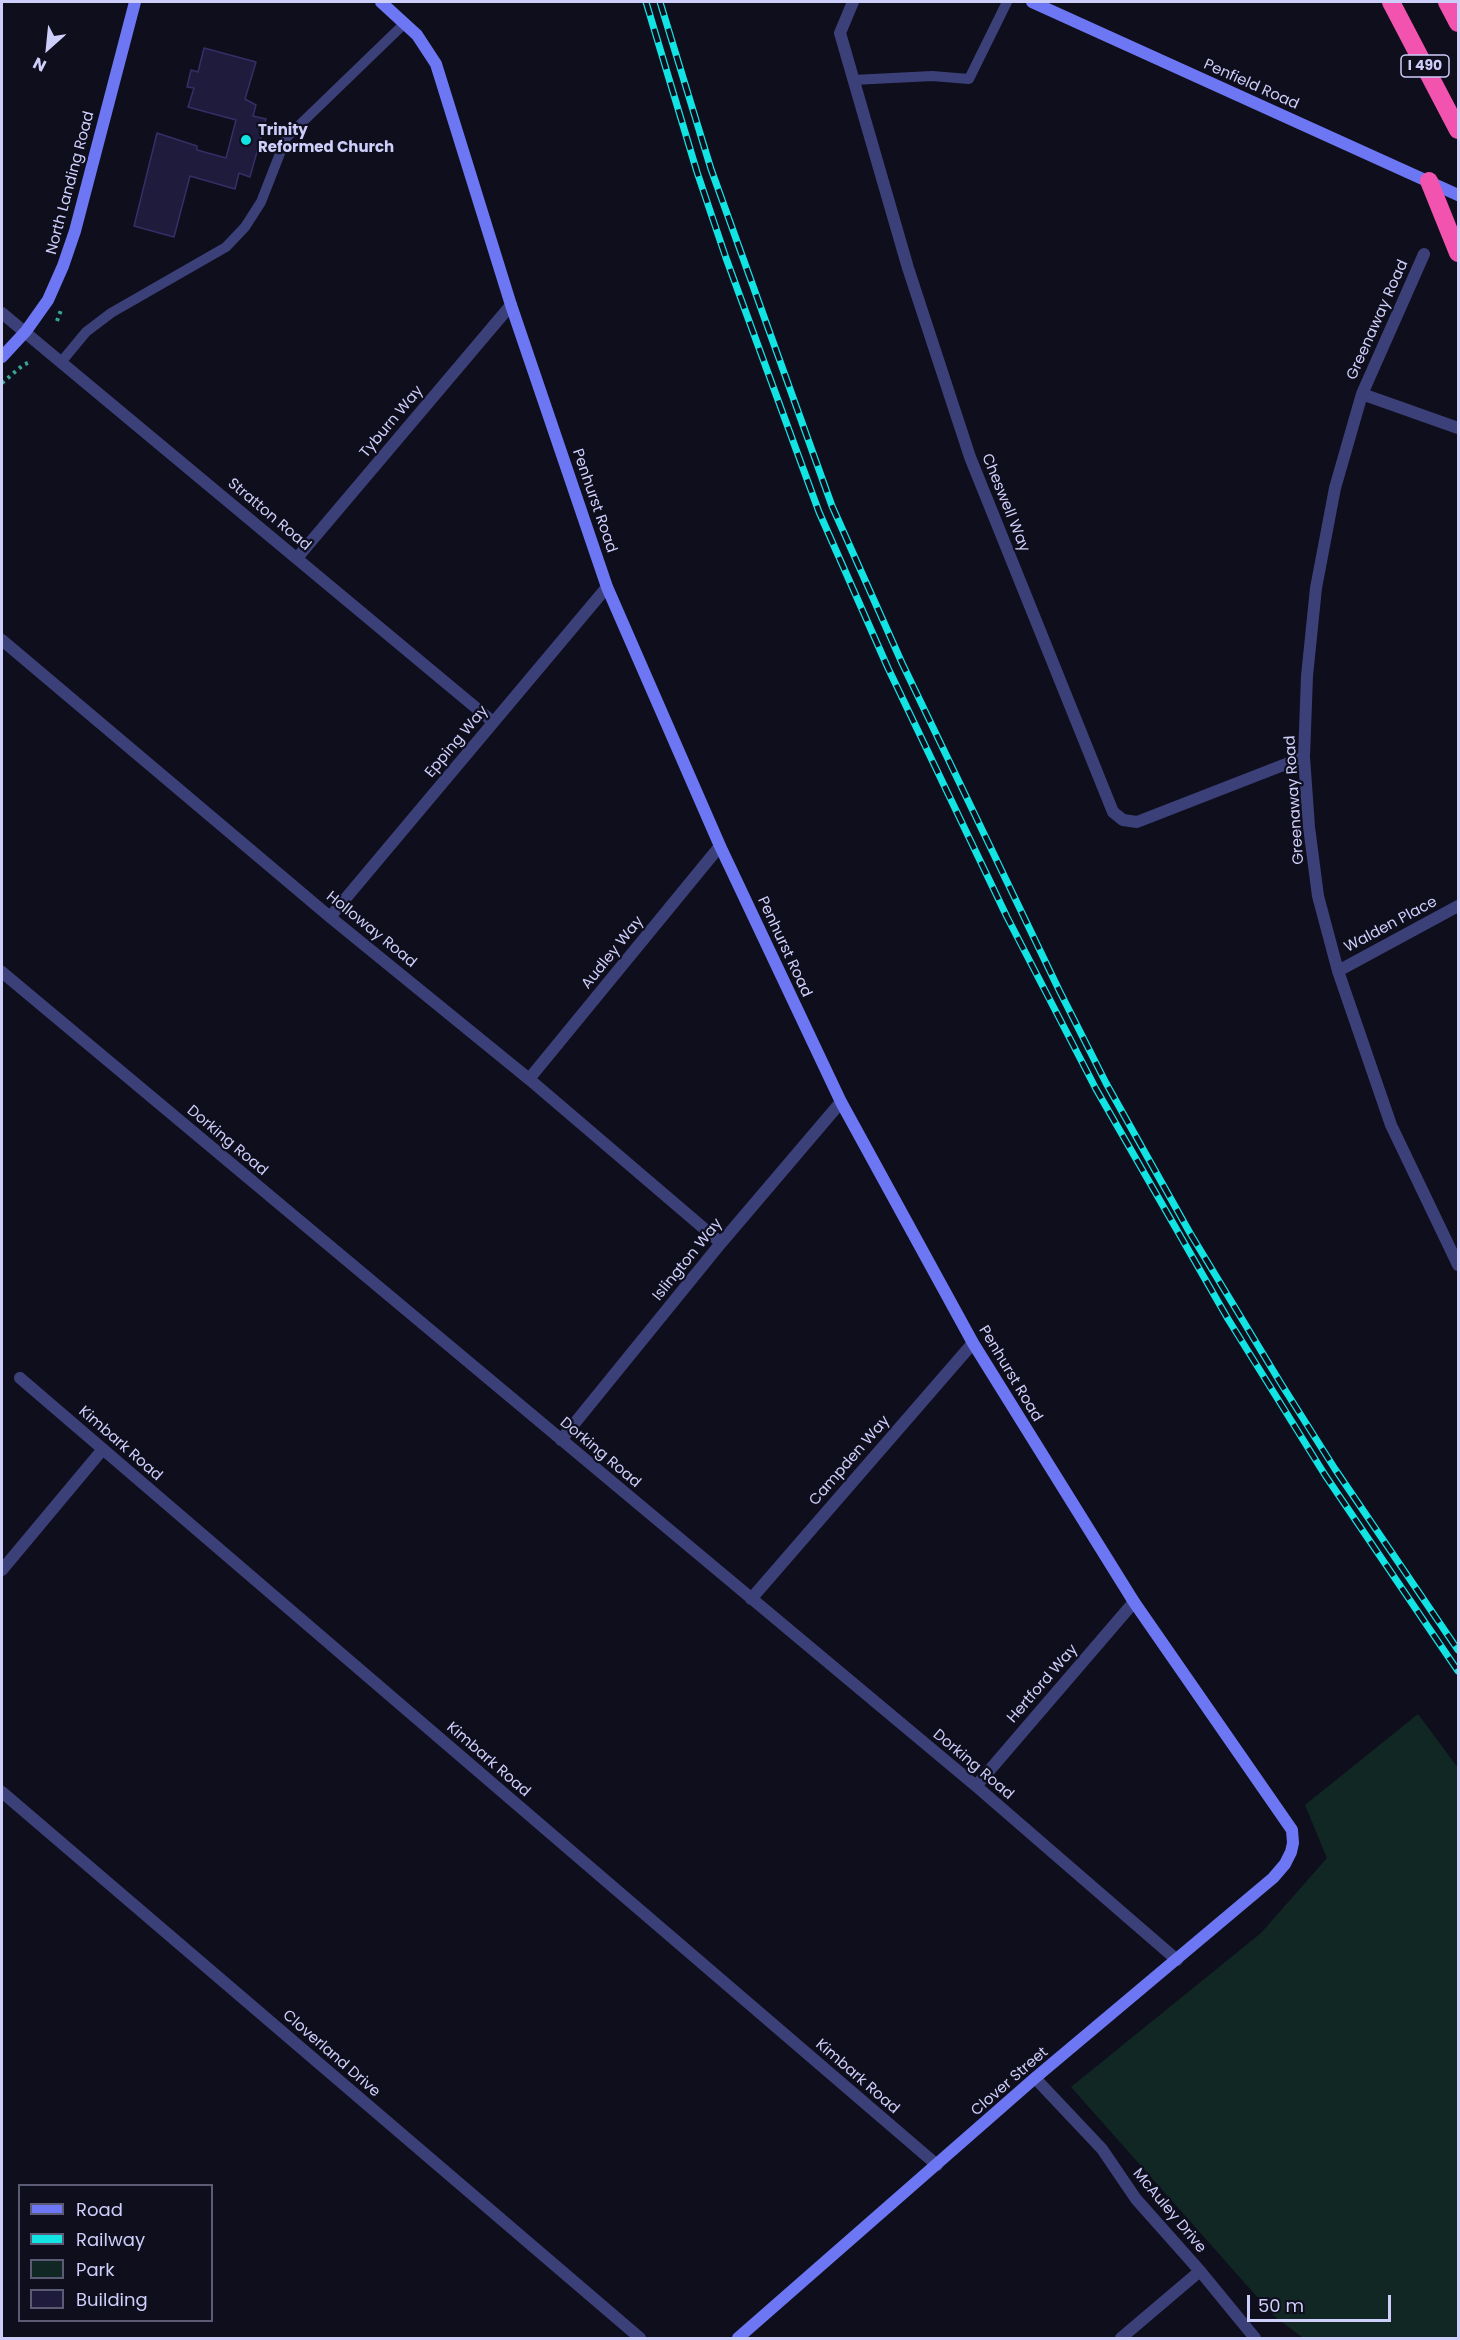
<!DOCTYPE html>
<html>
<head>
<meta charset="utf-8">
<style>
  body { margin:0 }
  #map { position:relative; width:1460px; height:2340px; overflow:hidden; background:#0f0e1d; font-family:Poppins,sans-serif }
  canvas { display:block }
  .frame { position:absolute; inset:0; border:3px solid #cecefb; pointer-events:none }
  .legend { position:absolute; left:18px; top:2184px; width:195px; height:138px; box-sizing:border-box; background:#0f0e1d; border:2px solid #5b5b76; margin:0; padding:8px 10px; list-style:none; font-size:18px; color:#cecefb }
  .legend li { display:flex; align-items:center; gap:12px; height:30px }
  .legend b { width:30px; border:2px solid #5b5b76 }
  .north { position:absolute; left:18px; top:18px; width:60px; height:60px; -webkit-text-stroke:4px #0f0e1d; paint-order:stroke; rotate:207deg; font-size:16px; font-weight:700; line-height:24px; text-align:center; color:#cecefb }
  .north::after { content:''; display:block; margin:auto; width:21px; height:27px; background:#cecefb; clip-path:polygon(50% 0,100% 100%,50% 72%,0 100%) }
  .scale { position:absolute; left:1247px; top:2295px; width:144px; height:27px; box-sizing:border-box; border:3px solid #cecefb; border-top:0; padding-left:8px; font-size:18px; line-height:21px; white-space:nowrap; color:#cecefb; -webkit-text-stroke:4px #0f0e1d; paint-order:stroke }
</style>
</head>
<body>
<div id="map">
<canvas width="1460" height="2340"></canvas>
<div class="frame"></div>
<ul class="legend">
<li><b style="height:8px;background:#6d77f3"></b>Road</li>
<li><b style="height:8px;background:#12e3e3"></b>Railway</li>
<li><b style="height:16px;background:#112724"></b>Park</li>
<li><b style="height:16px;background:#1f1b3d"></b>Building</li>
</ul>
<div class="north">N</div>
<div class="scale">50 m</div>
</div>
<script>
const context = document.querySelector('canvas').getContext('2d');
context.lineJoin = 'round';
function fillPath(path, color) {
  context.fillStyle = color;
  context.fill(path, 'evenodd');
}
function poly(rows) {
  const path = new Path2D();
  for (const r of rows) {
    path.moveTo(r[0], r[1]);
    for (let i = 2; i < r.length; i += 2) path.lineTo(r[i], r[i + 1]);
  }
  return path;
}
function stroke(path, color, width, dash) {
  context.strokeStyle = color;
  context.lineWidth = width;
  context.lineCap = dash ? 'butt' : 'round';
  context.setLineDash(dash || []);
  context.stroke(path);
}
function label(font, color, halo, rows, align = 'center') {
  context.font = font + ' Poppins,sans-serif';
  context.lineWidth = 4.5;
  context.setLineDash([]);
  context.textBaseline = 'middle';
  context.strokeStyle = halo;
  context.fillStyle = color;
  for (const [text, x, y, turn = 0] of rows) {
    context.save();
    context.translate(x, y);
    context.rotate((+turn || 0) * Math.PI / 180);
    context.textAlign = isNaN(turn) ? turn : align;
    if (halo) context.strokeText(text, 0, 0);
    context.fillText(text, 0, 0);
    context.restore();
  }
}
const green = poly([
  [1418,1714,1458,1768,1458,2338,1303,2338,1274,2316,1071,2087,1261,1933,1327,1858,1305,1805]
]);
const building = poly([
  [204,48,256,62,245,99,256,105,253,116,266,119,250,177,239,173,235,189,190,176,174,237,134,226,157,133,197,146,197,150,226,158,236,120,188,107,194,88,187,87,191,70,198,72,204,48]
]);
const path = poly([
  [57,321,61,310],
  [2,383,23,365,30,362]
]);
const lane = poly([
  [853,80,932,76,969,79,1007,2],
  [62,361,86,332,111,313,226,247,245,227,261,202,286,138,405,23]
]);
const street = poly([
  [853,2,840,33,908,268,970,457,1113,812,1123,820,1137,822,1304,757],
  [1424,254,1362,394,1335,488,1316,588,1307,676,1304,757,1309,827,1318,896,1338,971,1391,1125,1458,1265],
  [2,313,493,722],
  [1362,394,1458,428],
  [297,558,511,305],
  [2,640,330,917,529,1079,721,1243],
  [330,917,607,587],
  [1338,971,1458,906],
  [2,972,976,1786,1177,1960],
  [529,1079,720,846],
  [20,1378,937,2165],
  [561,1440,721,1243,841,1102],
  [2,1570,103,1449],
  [751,1599,973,1343],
  [976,1786,1134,1602],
  [2,1792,640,2338],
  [1035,2078,1102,2149,1136,2199,1200,2271,1255,2338],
  [1121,2338,1200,2271]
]);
const secondary = poly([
  [381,2,417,35,436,64,511,305,607,587,720,846,841,1102,973,1343,1134,1602,1292,1830,1293,1843,1291,1852,1285,1864,1273,1878,1035,2078,738,2338],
  [1032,2,1458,195],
  [2,357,26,331,48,300,63,266,75,231,135,2]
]);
const highway = poly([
  [1391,2,1458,130],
  [1447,2,1458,23],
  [1429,181,1458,253]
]);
const rail = poly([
  [646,2,697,172,726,258,819,512,888,668,1007,917,1096,1089,1228,1319,1325,1475,1458,1671],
  [660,2,711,169,832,506,902,663,1059,990,1106,1083,1190,1233,1280,1382,1335,1469,1458,1650]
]);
const markers = [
  [246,140,6,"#12e3e3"]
];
const shields = [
  [1425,66,48]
];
const shieldNames = [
  ["I 490",1425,66]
];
const streetNames = [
  ["Penfield Road",1251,85,24],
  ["North Landing Road",71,183,-75],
  ["Greenaway Road",1378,320,-66],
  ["Tyburn Way",392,422,-50],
  ["Penhurst Road",594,501,71],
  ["Cheswell Way",1005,503,68],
  ["Stratton Road",269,515,40],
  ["Epping Way",457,742,-50],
  ["Greenaway Road",1295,800,-94],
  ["Walden Place",1391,925,-28],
  ["Holloway Road",371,930,39],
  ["Penhurst Road",784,947,65],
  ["Audley Way",613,953,-51],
  ["Dorking Road",227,1141,40],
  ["Islington Way",688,1260,-51],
  ["Penhurst Road",1010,1374,59],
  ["Kimbark Road",120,1444,41],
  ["Dorking Road",600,1453,40],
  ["Campden Way",850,1461,-49],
  ["Hertford Way",1043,1684,-49],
  ["Kimbark Road",488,1760,41],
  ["Dorking Road",973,1765,40],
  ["Cloverland Drive",331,2054,41],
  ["Kimbark Road",857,2077,41],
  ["Clover Street",1010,2082,-41],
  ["McAuley Drive",1169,2211,50]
];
const poiNames = [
  ["Trinity",258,131],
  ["Reformed Church",258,148]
];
fillPath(green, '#112724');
fillPath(building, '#1f1b3d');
stroke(building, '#342f67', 1.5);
stroke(path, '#37a694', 4, [3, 4.5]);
stroke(lane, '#3c4079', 10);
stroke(street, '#3c4079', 12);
stroke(secondary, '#6d77f3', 12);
stroke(highway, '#f153af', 18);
stroke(rail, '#12e3e3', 7);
stroke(rail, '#0f0e1d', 4.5, [14]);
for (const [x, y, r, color] of markers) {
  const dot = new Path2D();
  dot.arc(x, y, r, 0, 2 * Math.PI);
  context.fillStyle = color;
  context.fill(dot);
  stroke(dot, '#0f0e1d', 2);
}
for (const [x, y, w] of shields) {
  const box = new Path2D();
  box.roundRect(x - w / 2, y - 11, w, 22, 4.5);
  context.fillStyle = '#0f0e1d';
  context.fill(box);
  stroke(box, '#cecefb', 1.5);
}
label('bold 14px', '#cecefb', null, shieldNames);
label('15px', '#cecefb', '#0f0e1d', streetNames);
label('bold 15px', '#cecefb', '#0f0e1d', poiNames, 'left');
</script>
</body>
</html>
